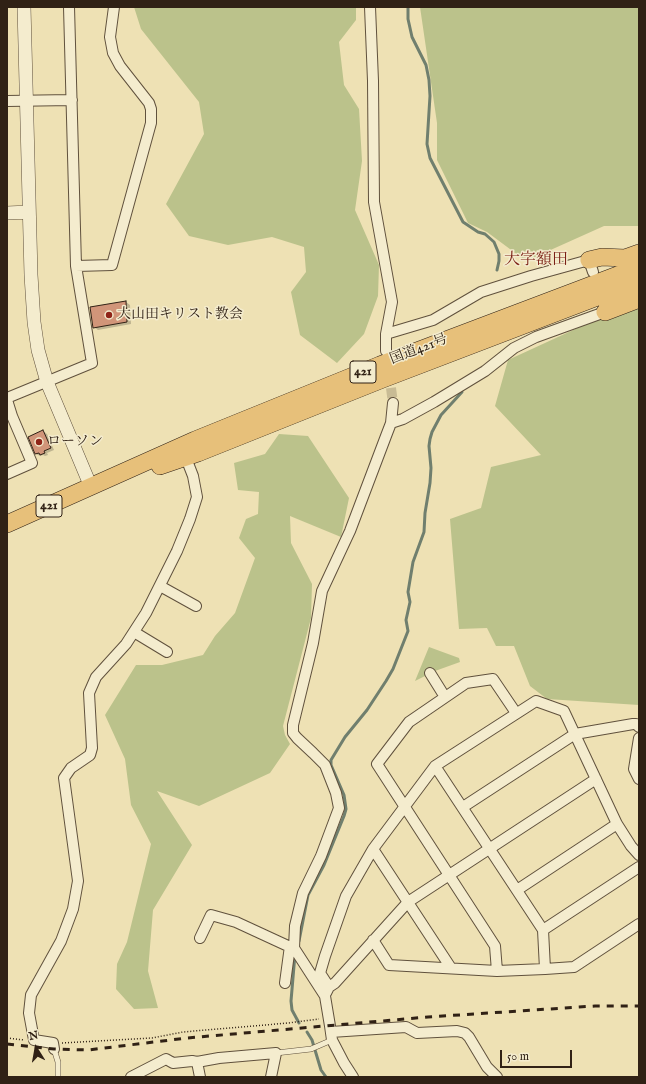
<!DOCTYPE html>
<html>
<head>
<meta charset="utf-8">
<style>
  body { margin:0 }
  #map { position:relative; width:646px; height:1084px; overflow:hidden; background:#eee1b4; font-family:"IM FELL English",serif }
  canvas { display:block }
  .frame { position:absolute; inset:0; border:8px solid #302115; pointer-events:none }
  .north { position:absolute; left:16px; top:1028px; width:40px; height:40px; -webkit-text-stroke:3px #f4ecce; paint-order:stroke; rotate:349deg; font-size:11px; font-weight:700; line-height:16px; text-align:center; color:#302115 }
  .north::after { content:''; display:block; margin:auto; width:14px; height:18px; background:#302115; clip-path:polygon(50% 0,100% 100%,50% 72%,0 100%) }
  .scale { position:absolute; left:500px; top:1050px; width:72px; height:18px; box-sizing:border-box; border:2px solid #302115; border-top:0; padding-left:5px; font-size:12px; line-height:14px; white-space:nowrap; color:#302115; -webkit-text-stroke:3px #f4ecce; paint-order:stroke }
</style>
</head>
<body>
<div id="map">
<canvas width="646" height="1084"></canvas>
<div class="frame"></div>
<div class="north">N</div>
<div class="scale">50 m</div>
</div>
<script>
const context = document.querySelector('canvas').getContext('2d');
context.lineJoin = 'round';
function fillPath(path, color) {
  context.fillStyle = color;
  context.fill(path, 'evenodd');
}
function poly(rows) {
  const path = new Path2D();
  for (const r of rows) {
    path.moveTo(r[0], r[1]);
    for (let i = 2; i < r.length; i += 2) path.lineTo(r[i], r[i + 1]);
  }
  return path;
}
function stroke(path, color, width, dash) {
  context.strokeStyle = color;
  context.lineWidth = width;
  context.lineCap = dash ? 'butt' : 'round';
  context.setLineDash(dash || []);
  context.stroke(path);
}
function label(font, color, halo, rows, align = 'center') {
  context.font = font + ' "IM FELL English","Noto Serif JP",serif';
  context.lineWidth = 3;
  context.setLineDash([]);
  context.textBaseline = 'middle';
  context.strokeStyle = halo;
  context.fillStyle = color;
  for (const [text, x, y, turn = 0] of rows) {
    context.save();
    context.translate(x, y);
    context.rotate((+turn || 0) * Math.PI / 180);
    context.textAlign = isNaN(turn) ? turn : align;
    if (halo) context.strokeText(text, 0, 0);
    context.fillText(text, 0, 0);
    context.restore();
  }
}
const green = poly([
  [134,7,356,7,356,20,339,42,344,85,359,109,362,161,355,210,379,265,378,296,364,334,337,363,300,335,291,292,306,272,304,247,272,237,228,245,189,236,166,204,204,134,199,102,141,29],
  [420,7,639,7,639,226,604,226,526,261,487,232,468,223,437,160,437,123],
  [639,303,639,705,547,699,530,686,514,646,496,646,487,628,459,629,450,519,481,508,491,467,541,455,495,406,508,360,608,314],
  [279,434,308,436,349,498,341,537,290,516,291,543,312,584,311,618,283,726,285,735,290,744,270,773,199,806,157,791,192,845,153,910,148,971,158,1008,134,1009,116,989,117,964,127,942,151,844,131,805,125,759,105,715,136,665,162,665,203,655,215,636,235,613,255,558,239,538,246,519,258,514,259,492,238,490,234,463,265,454],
  [429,647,459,658,460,662,435,671,415,681]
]);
const shadow = poly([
  [126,302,130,305,131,324,98,330,94,327],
  [43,431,47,434,54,450,47,453,48,455,45,456,43,455,40,456,36,454]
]);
const stream = poly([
  [408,7,408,19,412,37,426,65,429,80,430,96,427,144,430,158,463,222,478,232,485,234,494,242,499,254,499,261,497,270],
  [299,941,308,895,324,865,344,816,346,809,344,795,331,765,331,760,345,737,367,710,386,681,393,669,408,631,406,620,410,602,408,592,413,562,424,532,425,513,430,483,431,468,429,446,430,439,432,432,441,415,462,392],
  [295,954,291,1001,292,1010,299,1023],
  [307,1032,312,1040,321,1070,326,1077]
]);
const building = poly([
  [126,301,127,322,93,328,90,307,126,301],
  [43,430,51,448,44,451,45,453,40,455,39,453,35,454,28,437,43,430]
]);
const minorTunnel = poly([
  [389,373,393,403]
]);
const path = poly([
  [7,1038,24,1040],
  [62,1043,152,1038,183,1032,288,1023,319,1019]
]);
const service = poly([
  [54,1049,58,1062,58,1077],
  [276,1053,311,1049,332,1040]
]);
const minor = poly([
  [370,7,373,81,374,202,392,302,386,334,386,351],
  [7,101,72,100],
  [76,266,112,265,151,123,151,109,149,103,120,66,113,53,110,37,114,7],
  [386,334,433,320,481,292,531,276,589,260,593,272],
  [7,398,92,363,76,266,69,7],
  [7,400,12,416,32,463,7,474],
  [391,423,403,419,434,402,485,371,514,348,536,337,605,312,604,307],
  [160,586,196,606],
  [134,632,167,652],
  [430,673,445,697],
  [639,738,634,769,639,779],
  [435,766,543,930,545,969],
  [463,807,575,734,633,724,636,724,639,727],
  [373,849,451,968],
  [517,890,617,824],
  [543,930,639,867],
  [200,938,211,915,236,922,288,946,294,946],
  [373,940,389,965,497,971,545,969,574,967,639,924],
  [497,971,495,946,377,764,409,722,466,683,493,679,516,713],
  [285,983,290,946],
  [329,987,320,973,325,956,346,896,373,849,435,766,536,701,564,711,617,824,631,846,639,855],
  [326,993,329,987,335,983,408,902,596,779],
  [331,1032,406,1027,417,1033,457,1031,465,1033,469,1037,487,1067,497,1077],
  [54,1049,53,1043,34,1040,29,1013,31,995,61,941,73,909,78,881,64,778,71,768,90,755,92,748,89,693,96,677,126,644,146,613,177,551,190,519,197,497,193,476,186,458],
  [197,1062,200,1077],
  [131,1077,166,1059,173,1063,192,1061,197,1062,219,1058,276,1053,271,1077],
  [353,1077,344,1063,332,1040,330,1026,325,996,294,948,295,926,303,893,321,856,339,808,336,793,325,765,313,753,297,738,293,733,293,725,313,643,322,591,350,531,386,436,391,423,393,403]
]);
const tertiary = poly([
  [24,7,31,275,34,322,38,350,47,382,91,487],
  [7,213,29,212]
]);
const trunk = poly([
  [589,260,602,257,625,258,639,253],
  [605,312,639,299],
  [160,466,198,453,383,379,639,281],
  [7,524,195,440,380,365,639,267]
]);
const rail = poly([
  [7,1044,54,1049,88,1050,187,1038,428,1017,595,1006,639,1006]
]);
const markers = [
  [109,315,4,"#8f2418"],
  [39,442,4,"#8f2418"]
];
const shields = [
  [363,372,26],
  [49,506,26]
];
const shieldNames = [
  ["421",363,372],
  ["421",49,506]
];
const poiNames = [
  ["大山田キリスト教会",117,315],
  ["ローソン",47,442]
];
const streetNames = [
  ["国道421号",419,350,-21]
];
const quarterNames = [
  ["大字額田",536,261]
];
fillPath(green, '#bbc28b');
fillPath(shadow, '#0003');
stroke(stream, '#707f6e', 3);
fillPath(building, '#d19579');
stroke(building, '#302115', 1);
stroke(minorTunnel, '#c8bb94', 10, [10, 5]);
stroke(service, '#60513d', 6);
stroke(minor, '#60513d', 12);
stroke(tertiary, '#60513d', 14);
stroke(trunk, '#302115', 18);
stroke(path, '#302115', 1.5, [1, 2]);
stroke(service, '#f4ecce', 5);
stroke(minor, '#f4ecce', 10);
stroke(tertiary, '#f4ecce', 13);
stroke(trunk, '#e7c07a', 17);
stroke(rail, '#302115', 3, [7, 7]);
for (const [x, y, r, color] of markers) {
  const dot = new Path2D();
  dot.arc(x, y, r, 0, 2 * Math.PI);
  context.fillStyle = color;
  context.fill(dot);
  stroke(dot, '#f4ecce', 1.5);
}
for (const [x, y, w] of shields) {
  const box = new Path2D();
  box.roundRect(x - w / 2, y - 11, w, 22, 3);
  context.fillStyle = '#f4ecce';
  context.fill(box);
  stroke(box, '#302115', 1);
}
label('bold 13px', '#302115', null, shieldNames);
label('14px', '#302115', '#f4ecce', poiNames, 'left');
label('14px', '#302115', '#f4ecce', streetNames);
label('16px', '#7a1f14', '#f4ecce', quarterNames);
</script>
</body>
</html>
